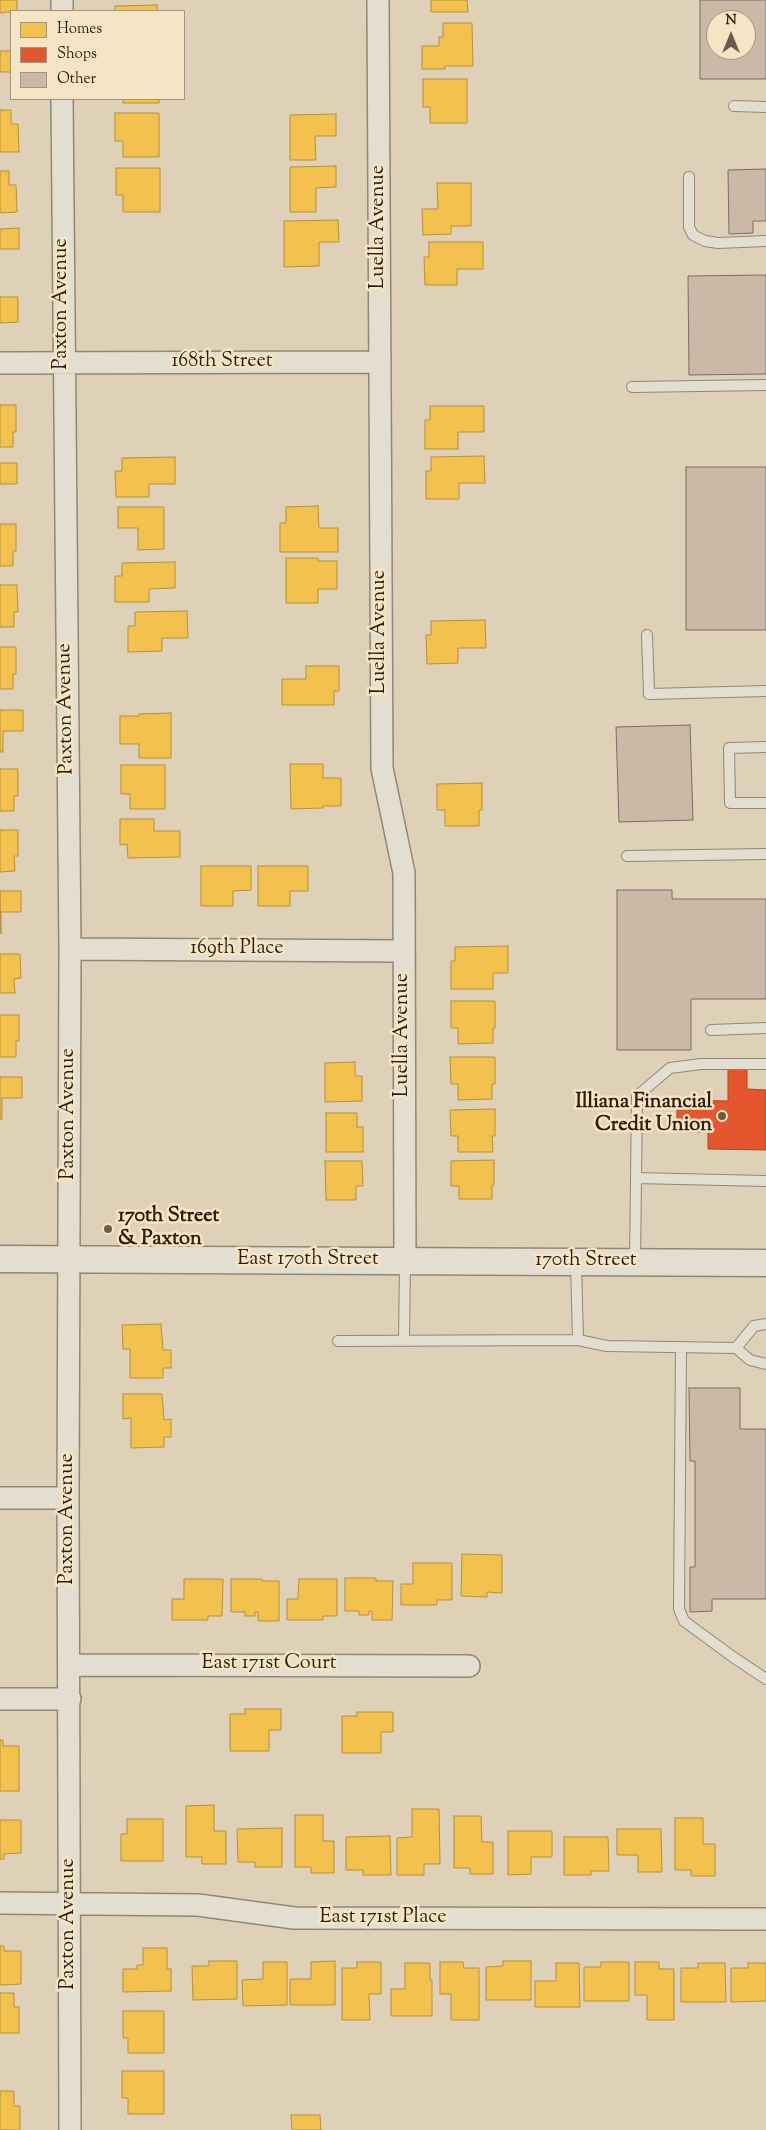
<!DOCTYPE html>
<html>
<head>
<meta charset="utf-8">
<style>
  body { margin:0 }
  #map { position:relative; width:766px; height:2130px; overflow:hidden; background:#dfd1b7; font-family:"Sorts Mill Goudy",serif }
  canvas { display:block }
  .legend { position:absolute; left:10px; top:10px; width:175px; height:90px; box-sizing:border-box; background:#f5e5c5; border:1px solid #a5957c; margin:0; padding:6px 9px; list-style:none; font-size:15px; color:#2d1c0f }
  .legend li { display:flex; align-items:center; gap:10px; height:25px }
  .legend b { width:25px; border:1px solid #a5957c }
  .north { position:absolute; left:706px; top:10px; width:50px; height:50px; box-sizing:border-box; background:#f5e5c5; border:1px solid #a5957c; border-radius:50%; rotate:0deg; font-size:14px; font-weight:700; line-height:20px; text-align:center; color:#2d1c0f }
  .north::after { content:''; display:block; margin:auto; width:18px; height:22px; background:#6b5b4a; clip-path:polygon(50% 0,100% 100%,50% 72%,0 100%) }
</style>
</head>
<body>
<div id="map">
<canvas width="766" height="2130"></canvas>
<ul class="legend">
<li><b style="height:14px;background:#f2c14e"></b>Homes</li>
<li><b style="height:14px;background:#e4572e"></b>Shops</li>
<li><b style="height:14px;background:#cbb8a7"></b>Other</li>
</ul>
<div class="north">N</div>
</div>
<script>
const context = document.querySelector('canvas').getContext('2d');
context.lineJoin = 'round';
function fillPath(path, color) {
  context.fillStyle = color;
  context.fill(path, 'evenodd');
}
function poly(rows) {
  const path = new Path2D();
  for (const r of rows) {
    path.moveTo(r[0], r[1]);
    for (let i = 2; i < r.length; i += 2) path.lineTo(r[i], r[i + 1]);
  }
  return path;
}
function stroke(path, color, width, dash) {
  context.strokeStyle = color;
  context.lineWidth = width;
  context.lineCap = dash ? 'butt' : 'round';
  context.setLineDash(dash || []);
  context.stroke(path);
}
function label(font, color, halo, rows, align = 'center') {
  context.font = font + ' "Sorts Mill Goudy",serif';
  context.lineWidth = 5;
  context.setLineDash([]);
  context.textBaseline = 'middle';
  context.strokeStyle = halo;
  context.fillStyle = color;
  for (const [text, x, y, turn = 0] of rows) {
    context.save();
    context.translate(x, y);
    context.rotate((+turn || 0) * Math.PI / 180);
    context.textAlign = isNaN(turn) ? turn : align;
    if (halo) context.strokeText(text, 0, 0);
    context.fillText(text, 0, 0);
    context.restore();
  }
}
const homes = poly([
  [0,0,17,0,17,11,0,13,0,0],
  [431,0,467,0,468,12,431,12,431,0],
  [157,5,157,11,115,11,115,6,157,5],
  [443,23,472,23,473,66,445,66,445,69,422,69,422,46,439,46,439,37,443,37,443,23],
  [0,51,11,51,11,72,0,72,0,51],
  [423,79,467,79,467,123,430,123,430,107,423,107,423,79],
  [123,99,159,99,159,103,123,103,123,99],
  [0,110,11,110,11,124,18,124,19,152,0,152,0,110],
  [115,113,159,113,159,157,123,157,123,141,115,141,115,113],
  [336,114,336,136,315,136,316,160,290,160,290,115,336,114],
  [336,166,336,187,316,188,316,212,290,212,290,167,336,166],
  [116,168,160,168,160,212,123,212,123,195,116,195,116,168],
  [0,171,9,171,9,185,16,185,17,212,0,213,0,171],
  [437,183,471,183,471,226,451,226,451,234,423,235,422,209,438,209,437,183],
  [338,220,339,242,319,242,319,266,284,267,284,221,338,220],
  [19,228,19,249,0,249,0,229,19,228],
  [429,242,483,242,483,269,457,269,457,285,425,285,424,257,429,257,429,242],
  [0,297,18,297,18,322,0,323,0,297],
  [0,405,16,405,16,432,13,432,13,447,0,447,0,405],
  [430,406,484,406,484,432,458,432,458,449,425,449,425,420,430,420,430,406],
  [484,456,485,483,459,483,459,499,426,499,426,471,431,471,431,457,484,456],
  [175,457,175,484,149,484,149,497,116,497,115,471,122,471,122,458,175,457],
  [0,463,17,463,17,484,0,484,0,463],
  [318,506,319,528,338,528,338,552,280,552,280,523,286,523,286,507,318,506],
  [118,507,164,507,164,549,138,550,138,528,118,528,118,507],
  [0,524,16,524,16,551,13,551,13,566,0,566,0,524],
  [286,558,318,558,318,561,337,561,337,589,318,589,318,603,286,603,286,558],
  [175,562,175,588,149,589,149,602,115,602,115,576,122,576,122,563,175,562],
  [0,585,17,585,18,612,14,612,14,627,0,627,0,585],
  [187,611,188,638,162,638,162,651,128,652,128,626,135,626,135,612,187,611],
  [485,620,486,648,458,648,458,663,427,664,426,635,431,635,431,621,485,620],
  [0,647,16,647,16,674,13,674,13,689,0,689,0,647],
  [306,666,339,666,339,691,334,691,334,705,282,705,282,679,306,679,306,666],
  [0,710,23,710,23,731,3,731,3,752,0,752,0,710],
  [171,713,171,758,139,758,139,744,120,744,120,716,139,716,139,714,171,713],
  [290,764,323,764,323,778,341,778,341,806,323,806,323,808,291,809,290,764],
  [121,765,165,765,165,809,130,809,130,794,121,794,121,765],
  [0,769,18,769,18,796,14,796,14,811,0,811,0,769],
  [482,783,482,810,479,810,479,826,445,826,445,810,437,810,437,784,482,783],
  [120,819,154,819,154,831,180,831,180,857,128,858,127,844,120,845,120,819],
  [0,830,18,830,18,856,14,856,15,871,0,872,0,830],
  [201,866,251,866,251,890,233,891,233,906,201,906,201,866],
  [258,866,308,866,308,891,290,891,290,906,258,906,258,866],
  [0,891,21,891,21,912,1,912,1,934,0,891],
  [508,946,508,973,493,973,493,989,451,989,451,961,455,961,455,947,508,946],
  [0,954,20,954,21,978,14,979,15,993,0,993,0,954],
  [451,1001,495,1001,495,1028,493,1028,493,1043,458,1044,458,1028,451,1028,451,1001],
  [0,1015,19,1015,19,1041,16,1041,16,1057,0,1057,0,1015],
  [450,1057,495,1057,495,1084,492,1084,492,1099,458,1100,458,1084,451,1084,450,1057],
  [355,1062,355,1076,362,1076,362,1101,325,1102,325,1063,355,1062],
  [0,1077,22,1077,22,1098,2,1098,2,1119,0,1119,0,1077],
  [495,1109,495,1136,492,1136,493,1152,458,1152,458,1136,451,1136,450,1110,495,1109],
  [326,1113,357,1113,357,1127,363,1127,363,1152,326,1152,326,1113],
  [494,1160,494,1185,492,1186,492,1199,459,1199,459,1186,451,1186,451,1161,494,1160],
  [325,1161,362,1161,363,1186,356,1186,356,1200,326,1200,325,1161],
  [161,1324,163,1350,171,1350,171,1368,163,1368,163,1378,130,1378,130,1349,123,1349,122,1325,161,1324],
  [123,1394,162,1394,164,1420,171,1419,171,1437,164,1437,164,1447,131,1448,131,1418,123,1419,123,1394],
  [462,1554,502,1555,502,1593,487,1592,487,1597,461,1596,462,1554],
  [413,1563,452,1563,452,1600,437,1600,437,1605,401,1605,401,1584,413,1584,413,1563],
  [345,1578,376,1578,376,1581,393,1581,392,1620,372,1620,372,1611,369,1611,369,1615,359,1615,359,1611,345,1611,345,1578],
  [184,1579,223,1579,222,1616,208,1616,208,1620,172,1620,172,1599,184,1599,184,1579],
  [231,1579,262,1579,262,1581,279,1581,279,1621,258,1621,258,1612,255,1612,255,1616,245,1616,245,1612,231,1612,231,1579],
  [299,1579,337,1579,337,1616,323,1616,323,1620,287,1620,287,1599,298,1599,299,1579],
  [245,1709,281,1709,281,1730,269,1730,269,1751,230,1751,230,1714,245,1714,245,1709],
  [357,1712,393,1712,393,1732,381,1732,381,1753,342,1753,342,1716,357,1716,357,1712],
  [0,1740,3,1740,3,1746,19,1746,19,1791,0,1791,0,1740],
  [214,1805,214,1831,226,1831,226,1864,202,1864,202,1857,186,1857,186,1806,214,1805],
  [412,1809,439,1809,440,1864,424,1864,424,1875,397,1875,397,1838,412,1837,412,1809],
  [295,1815,323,1815,323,1841,334,1841,334,1873,311,1873,311,1867,295,1867,295,1815],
  [454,1816,481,1816,482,1842,493,1842,493,1874,470,1874,470,1868,454,1868,454,1816],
  [675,1818,703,1818,703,1844,715,1844,715,1876,691,1876,691,1870,675,1870,675,1818],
  [127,1819,163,1819,163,1861,121,1861,121,1834,127,1834,127,1819],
  [0,1820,21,1820,21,1853,4,1854,4,1859,0,1859,0,1820],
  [282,1828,282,1867,255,1867,255,1862,238,1862,237,1829,282,1828],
  [617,1829,661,1829,662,1872,638,1872,638,1855,617,1855,617,1829],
  [508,1831,552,1831,552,1857,531,1857,531,1874,508,1875,508,1831],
  [390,1836,391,1875,363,1875,363,1870,346,1870,346,1837,390,1836],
  [564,1837,608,1837,609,1871,591,1871,591,1875,564,1875,564,1837],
  [0,1946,4,1946,4,1951,21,1951,21,1984,0,1985,0,1946],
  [143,1948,167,1948,167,1969,171,1969,171,1991,123,1992,123,1969,137,1969,137,1965,143,1965,143,1948],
  [209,1961,237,1961,237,1999,193,2000,192,1966,209,1966,209,1961],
  [335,1961,335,2005,290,2005,290,1979,311,1979,311,1962,335,1961],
  [503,1961,531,1961,531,2000,486,2000,486,1967,503,1966,503,1961],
  [263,1962,287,1962,287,2005,243,2006,242,1980,263,1979,263,1962],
  [357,1962,381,1962,381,1994,369,1994,370,2020,342,2020,342,1968,357,1968,357,1962],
  [440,1962,463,1962,464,1968,479,1968,479,2020,451,2020,451,1994,440,1994,440,1962],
  [601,1962,629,1962,629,2001,584,2001,584,1967,601,1967,601,1962],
  [635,1962,659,1962,659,1969,674,1969,674,2020,647,2020,647,1995,635,1995,635,1962],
  [405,1963,430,1963,430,1980,432,1980,432,2016,391,2016,391,1989,405,1989,405,1963],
  [556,1963,579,1963,580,2007,535,2007,535,1981,556,1981,556,1963],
  [698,1963,725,1963,726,2002,681,2002,681,1968,698,1968,698,1963],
  [748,1963,766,1963,766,2001,731,2002,731,1968,748,1968,748,1963],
  [0,1993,14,1993,14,2007,19,2007,19,2033,0,2033,0,1993],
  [123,2011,164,2011,164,2053,128,2053,128,2038,123,2038,123,2011],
  [122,2071,164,2071,164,2114,128,2114,128,2098,122,2098,122,2071],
  [0,2091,14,2091,14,2106,20,2106,20,2130,0,2130,0,2091],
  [291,2115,320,2115,321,2130,292,2130,291,2115]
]);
const shops = poly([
  [728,1069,747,1069,747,1089,766,1090,766,1150,708,1149,708,1132,677,1132,677,1100,728,1101,728,1069]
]);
const building = poly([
  [700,0,766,0,766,79,700,79,700,0],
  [716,20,746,20,746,50,716,50,716,20],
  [766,169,766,221,753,221,753,233,729,234,728,170,766,169],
  [766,275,766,374,689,375,688,276,766,275],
  [686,467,766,467,766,630,686,630,686,467],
  [690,725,693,820,619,822,616,727,690,725],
  [617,890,672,890,672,899,766,899,766,999,691,999,691,1050,617,1050,617,890],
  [689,1388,740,1388,740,1429,766,1429,766,1599,712,1599,712,1611,690,1612,690,1567,695,1567,695,1461,690,1461,689,1388]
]);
const service = poly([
  [734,106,766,107],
  [689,177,689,227,693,235,705,241,718,243,766,241],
  [632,387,766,385],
  [647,635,649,694,766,691],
  [766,747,729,748,730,803,766,803],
  [627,856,766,854],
  [711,1030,766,1028],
  [636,1178,766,1181],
  [635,1262,637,1096,670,1068,701,1064,766,1064],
  [576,1263,578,1340],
  [404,1340,405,1262],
  [338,1341,578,1340,607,1346,736,1348,754,1326,766,1324],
  [681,1347,679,1609,684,1621,733,1657,766,1679],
  [736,1348,750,1360,766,1364]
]);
const minor = poly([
  [62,0,62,11],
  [378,0,382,768,404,873,405,1262],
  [62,99,70,949,68,1498,70,2130],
  [0,363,380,362],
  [70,949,404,951],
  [0,1498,68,1498],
  [70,1665,469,1666],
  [0,1699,70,1699],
  [0,1903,198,1905,294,1918,766,1919]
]);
const tertiary = poly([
  [0,1259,766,1263]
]);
const markers = [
  [722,1116,5,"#6b5b4a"],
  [108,1229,5,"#6b5b4a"]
];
const streetNames = [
  ["Luella Avenue",380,227,-90],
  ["Paxton Avenue",63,304,-90],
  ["168th Street",222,363],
  ["Luella Avenue",381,632,-90],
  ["Paxton Avenue",67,709,-91],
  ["169th Place",237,950],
  ["Luella Avenue",404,1035,-90],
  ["Paxton Avenue",70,1114,-90],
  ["East 170th Street",308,1261],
  ["170th Street",586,1262],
  ["Paxton Avenue",69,1519,-90],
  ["East 171st Court",269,1665],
  ["East 171st Place",383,1919],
  ["Paxton Avenue",70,1924,-90]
];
const poiNames = [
  ["Illiana Financial",712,1104],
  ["Credit Union",712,1127],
  ["170th Street",118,1218,"left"],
  ["& Paxton",118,1241,"left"]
];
fillPath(homes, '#f2c14e');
stroke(homes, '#b7903b', 1);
fillPath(shops, '#e4572e');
stroke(shops, '#ad4525', 1);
fillPath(building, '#cbb8a7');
stroke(building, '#786e60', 1);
stroke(service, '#918777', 12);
stroke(minor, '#918777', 24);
stroke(tertiary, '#918777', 29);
stroke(service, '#e4ded0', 10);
stroke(minor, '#e4ded0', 21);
stroke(tertiary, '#e4ded0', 26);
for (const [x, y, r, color] of markers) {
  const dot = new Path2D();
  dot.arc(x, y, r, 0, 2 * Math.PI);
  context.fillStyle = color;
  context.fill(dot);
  stroke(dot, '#f5e5c5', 2);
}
label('20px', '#2d1c0f', '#f5e5c5', streetNames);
label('bold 20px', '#2d1c0f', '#f5e5c5', poiNames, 'right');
</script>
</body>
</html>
